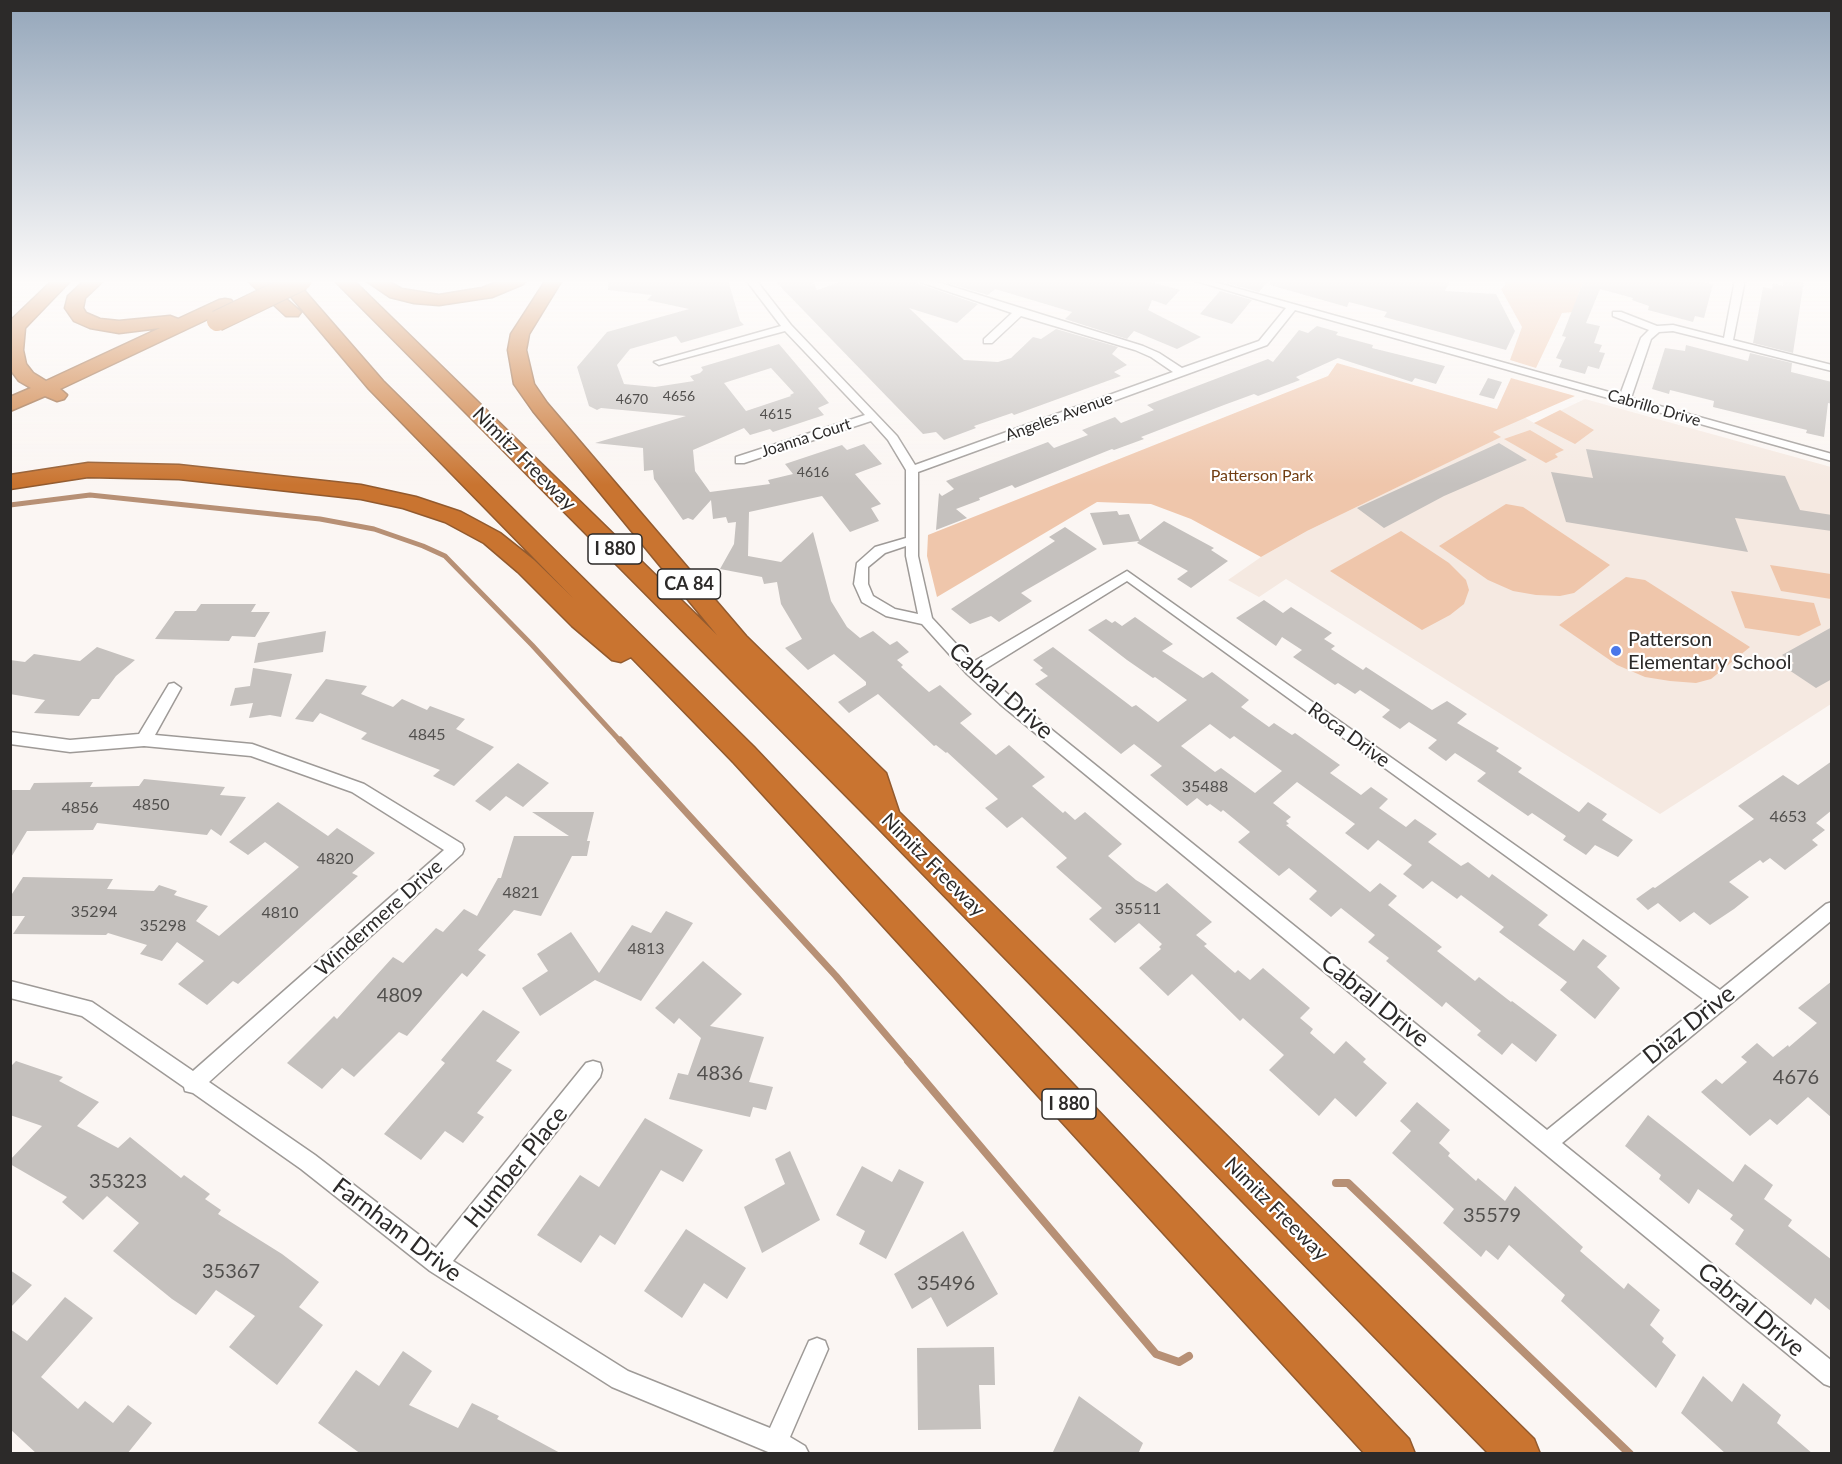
<!DOCTYPE html>
<html>
<head>
<meta charset="utf-8">
<style>
  body { margin:0 }
  #map { position:relative; width:1842px; height:1464px; overflow:hidden; background:#fbf6f3; font-family:Lato,sans-serif }
  canvas { display:block }
  .frame { position:absolute; inset:0; border:12px solid #2c2a29; pointer-events:none }
</style>
</head>
<body>
<div id="map">
<canvas width="1842" height="1464"></canvas>
<div class="frame"></div>
</div>
<script>
const context = document.querySelector('canvas').getContext('2d');
context.lineJoin = 'round';
function fillPath(path, color) {
  context.fillStyle = color;
  context.fill(path, 'evenodd');
}
function poly(rows) {
  const path = new Path2D();
  for (const r of rows) {
    path.moveTo(r[0], r[1]);
    for (let i = 2; i < r.length; i += 2) path.lineTo(r[i], r[i + 1]);
  }
  return path;
}
function stroke(path, color, width, dash) {
  context.strokeStyle = color;
  context.lineWidth = width;
  context.lineCap = dash ? 'butt' : 'round';
  context.setLineDash(dash || []);
  context.stroke(path);
}
function label(font, color, halo, rows, align = 'center') {
  context.font = font + ' Lato,sans-serif';
  context.lineWidth = 4.5;
  context.setLineDash([]);
  context.textBaseline = 'middle';
  context.strokeStyle = halo;
  context.fillStyle = color;
  for (const [text, x, y, turn = 0] of rows) {
    context.save();
    context.translate(x, y);
    context.rotate((+turn || 0) * Math.PI / 180);
    context.textAlign = isNaN(turn) ? turn : align;
    if (halo) context.strokeText(text, 0, 0);
    context.fillText(text, 0, 0);
    context.restore();
  }
}
const built = poly([
  [1585,399,1831,467,1831,704,1660,814,1286,579,1259,597,1228,580,1261,557,1307,531,1500,437,1492,432,1524,417,1534,423]
]);
const green = poly([
  [1506,280,1584,280,1578,295,1592,303,1588,311,1562,313,1536,368,1510,360,1522,327,1501,289,1505,286],
  [1337,363,1497,409,1511,378,1575,396,1493,432,1501,437,1307,531,1261,557,1191,519,1151,504,1097,502,937,597,927,556,928,535,1328,376],
  [1560,410,1594,430,1575,444,1534,423],
  [1530,430,1564,450,1555,454,1558,457,1546,463,1504,439],
  [1506,504,1523,507,1610,565,1574,593,1560,596,1536,595,1513,591,1488,580,1439,546],
  [1401,531,1449,563,1466,580,1469,590,1464,604,1450,615,1422,630,1330,571],
  [1770,565,1831,574,1831,599,1781,591],
  [1626,577,1645,580,1750,647,1711,679,1696,683,1670,681,1645,677,1617,665,1559,625],
  [1731,591,1814,603,1821,625,1799,636,1745,628]
]);
const streamFar2 = poly([
  [10,505,90,495,320,519,374,529,423,546,445,556,532,645,621,742]
]);
const streamFar1 = poly([
  [620,740,836,976,910,1063]
]);
const stream = poly([
  [908,1061,1156,1354,1179,1362,1189,1356],
  [1336,1183,1348,1183,1630,1454]
]);
const building = poly([
  [609,280,728,280,740,321,744,325,681,343,676,336,630,349,617,365,624,384,655,387,694,381,690,376,700,373,703,370,701,367,779,344,829,403,818,408,824,415,773,432,770,429,750,435,744,428,693,450,695,471,710,492,770,484,768,480,793,474,785,464,842,445,847,450,864,444,882,464,855,474,881,504,871,508,879,521,850,532,822,496,749,512,748,556,781,562,813,532,831,601,847,627,860,638,873,631,890,645,897,641,909,652,897,660,903,665,901,667,929,692,940,685,972,714,960,723,996,755,1009,745,1045,777,1032,786,1063,813,1065,811,1075,820,1085,812,1122,844,1108,856,1136,880,1156,892,1167,883,1212,922,1196,935,1207,944,1204,946,1235,973,1238,970,1250,980,1263,968,1310,1008,1300,1018,1313,1029,1310,1033,1334,1054,1346,1041,1366,1059,1363,1062,1387,1083,1356,1117,1335,1098,1319,1116,1269,1070,1284,1055,1243,1018,1240,1021,1192,974,1168,996,1139,968,1161,949,1159,947,1162,944,1139,923,1115,943,1089,919,1102,908,1056,867,1067,858,1022,817,1007,828,985,808,998,799,947,752,946,753,936,745,934,746,878,694,849,713,838,702,866,685,866,682,834,654,808,670,785,648,802,639,781,604,777,582,764,584,762,577,720,569,734,544,736,522,728,523,726,517,713,519,711,500,693,520,688,518,683,520,654,479,653,470,644,471,643,448,595,443,686,416,601,408,597,410,589,406,577,367,607,332,689,309,647,300,652,295,608,290],
  [771,368,794,393,790,395,791,396,746,411,724,383],
  [774,280,812,280,817,290,847,280,916,280,919,284,978,304,957,323,909,308,964,360,998,362,1011,358,1033,337,1041,339,1056,329,1118,347,1112,354,1127,365,1114,372,1121,376,1014,415,1012,413,974,426,976,428,944,440,936,432,923,434],
  [937,280,1144,280,1180,290,1166,305,1152,300,1148,310,1201,337,1177,349,1134,331,1127,339,1065,319,1072,312,995,289,988,295],
  [1230,280,1269,280,1259,292,1227,283],
  [1270,280,1437,280,1449,283,1445,291,1496,294,1515,331,1506,350,1384,317,1387,312,1349,302,1347,307,1270,285],
  [1584,280,1695,280,1713,284,1704,318,1695,316,1693,322,1648,310,1649,306,1632,300,1633,298,1600,289,1586,323,1600,326,1594,343,1602,345,1599,352,1605,353,1599,369,1588,366,1585,374,1559,367,1562,360,1556,358,1566,337,1562,336],
  [1784,280,1804,280,1793,353,1753,343,1763,287,1772,289,1773,283,1783,286],
  [1220,291,1252,300,1232,324,1200,314],
  [1317,326,1338,332,1336,335,1373,345,1372,348,1445,366,1436,384,1415,378,1412,382,1338,358,1296,377,1300,380,1258,396,1254,394,1224,405,1141,437,1144,439,1114,450,1112,449,1015,488,1012,485,979,498,980,500,956,509,967,518,936,530,939,493,942,496,954,489,946,481,1048,442,1054,448,1088,435,1082,430,1115,417,1121,423,1154,410,1147,405,1268,359,1273,362,1299,330,1308,333],
  [1686,345,1748,361,1750,353,1792,363,1791,372,1832,382,1832,404,1828,403,1824,437,1806,433,1807,430,1713,407,1714,401,1670,390,1669,394,1652,389,1665,348,1685,351],
  [1488,378,1502,382,1494,399,1479,395],
  [1499,443,1527,460,1444,496,1384,528,1357,508],
  [1586,449,1785,476,1800,510,1832,515,1832,531,1735,518,1748,552,1566,522,1551,472,1593,478],
  [1117,511,1119,515,1129,514,1140,540,1164,521,1214,548,1211,550,1228,561,1191,588,1177,579,1188,571,1137,543,1139,541,1103,545,1090,513],
  [1065,527,1097,549,1021,593,1032,601,999,622,991,616,970,624,951,609,1055,541,1049,537],
  [1264,600,1283,613,1291,607,1332,633,1324,639,1335,646,1331,649,1363,670,1366,667,1432,710,1447,701,1467,714,1457,723,1499,748,1496,751,1522,768,1518,772,1579,812,1588,802,1607,814,1602,820,1633,840,1618,857,1595,845,1586,855,1563,840,1566,836,1532,813,1528,816,1477,781,1486,773,1455,753,1446,761,1428,748,1437,740,1409,722,1400,729,1382,717,1390,710,1360,690,1355,694,1338,683,1335,685,1293,657,1302,650,1282,637,1276,646,1236,618],
  [201,604,256,604,251,612,270,612,255,637,232,636,229,641,155,639,175,611,196,611],
  [1135,617,1173,644,1162,651,1203,678,1212,672,1249,700,1241,707,1269,727,1274,723,1292,735,1295,733,1340,765,1330,773,1361,795,1371,787,1388,799,1379,808,1406,827,1415,819,1437,834,1428,842,1461,866,1468,862,1489,878,1492,874,1548,915,1538,925,1574,951,1583,939,1607,956,1597,967,1620,988,1595,1019,1560,990,1567,982,1499,932,1504,927,1461,895,1457,899,1432,881,1423,889,1403,874,1412,865,1378,840,1368,850,1345,833,1355,824,1297,782,1273,803,1291,817,1286,821,1289,824,1286,825,1370,892,1380,883,1397,896,1388,905,1442,947,1437,951,1475,981,1479,977,1511,1002,1512,1001,1557,1035,1536,1062,1512,1043,1502,1055,1477,1035,1481,1031,1446,1002,1442,1007,1386,961,1389,958,1368,942,1375,935,1341,908,1331,917,1309,899,1317,891,1289,868,1279,876,1238,842,1250,832,1223,810,1221,812,1210,804,1207,806,1197,798,1187,806,1150,775,1162,766,1134,744,1121,754,1035,684,1048,676,1040,670,1043,668,1033,660,1053,647,1132,707,1136,705,1158,722,1187,700,1155,677,1153,678,1127,660,1088,630,1106,619,1112,623,1115,621,1122,626],
  [1210,724,1230,739,1234,736,1282,771,1255,793,1221,768,1215,772,1181,746],
  [1832,627,1832,679,1816,688,1786,668,1794,663,1782,655],
  [326,631,323,652,254,663,258,643],
  [97,647,135,660,116,676,99,699,92,699,79,716,34,713,45,700,10,694,10,660,25,662,34,654,80,661],
  [253,668,292,674,281,717,270,715,249,718,253,703,230,706,235,688,250,686],
  [326,679,367,686,361,694,393,707,402,699,427,710,430,706,465,719,456,729,494,747,454,786,433,776,440,770,361,739,367,733,320,713,313,722,295,719],
  [1832,761,1832,810,1816,823,1825,830,1812,840,1818,845,1785,870,1770,858,1763,863,1760,860,1729,882,1749,897,1734,909,1710,925,1694,912,1680,922,1658,903,1648,910,1636,899,1653,887,1655,888,1754,819,1738,806,1783,775,1798,785],
  [518,763,549,783,523,807,506,796,490,811,475,801],
  [144,779,225,787,220,795,246,797,221,836,211,829,207,835,97,823,93,830,27,831,10,859,10,790,30,790,34,783,93,782,90,787,139,786],
  [278,802,328,836,337,828,375,853,352,873,358,876,238,984,233,981,207,1005,178,984,204,961,177,942,162,961,140,954,147,945,108,933,106,935,13,934,25,916,10,916,10,897,23,877,113,879,107,889,154,891,159,885,177,891,174,895,208,906,196,921,219,936,299,867,265,842,248,855,229,842],
  [532,812,594,812,587,841,590,841,587,856,572,856,541,916,514,910,478,950,486,955,467,977,462,973,407,1036,399,1032,354,1077,342,1068,322,1089,287,1063,334,1016,337,1019,393,957,403,963,436,928,443,932,464,909,477,916,498,878,501,878,514,836,569,836],
  [666,911,693,923,641,1001,595,980,540,1016,522,988,548,971,537,954,571,932,599,973,632,925,651,933],
  [703,961,742,994,710,1026,764,1037,749,1082,773,1087,766,1110,753,1107,750,1117,669,1099,678,1073,688,1075,701,1038,679,1018,674,1024,655,1008],
  [1832,981,1832,1118,1808,1097,1777,1125,1770,1119,1750,1136,1701,1092,1716,1079,1722,1084,1747,1062,1741,1057,1757,1043,1773,1057,1788,1045,1789,1047,1817,1023,1798,1008],
  [483,1010,520,1032,496,1061,512,1070,477,1113,484,1117,463,1143,445,1131,421,1160,384,1134,445,1063,441,1060],
  [16,1061,63,1077,59,1081,99,1102,77,1126,118,1148,130,1137,181,1178,184,1175,210,1194,205,1199,221,1210,218,1214,282,1254,319,1282,299,1307,323,1325,277,1385,229,1347,255,1316,216,1290,196,1315,172,1299,113,1251,139,1223,107,1196,83,1220,62,1202,67,1197,10,1164,10,1160,42,1126,10,1115,10,1067],
  [1417,1102,1450,1130,1439,1143,1450,1153,1448,1156,1476,1181,1478,1178,1505,1201,1515,1186,1583,1247,1580,1251,1624,1289,1628,1283,1660,1310,1650,1325,1664,1338,1662,1342,1676,1355,1656,1388,1561,1301,1565,1295,1509,1245,1498,1260,1486,1250,1481,1257,1443,1223,1454,1209,1392,1153,1411,1131,1400,1121],
  [1648,1115,1733,1182,1745,1164,1773,1185,1764,1199,1792,1220,1788,1226,1832,1260,1832,1312,1815,1298,1811,1305,1735,1244,1744,1230,1730,1219,1733,1215,1698,1189,1689,1204,1659,1179,1661,1175,1625,1146],
  [645,1118,703,1150,683,1182,661,1170,615,1245,600,1235,581,1263,537,1235,580,1175,599,1187],
  [790,1151,820,1220,762,1253,744,1207,785,1184,775,1159],
  [862,1166,892,1182,899,1169,924,1182,886,1259,859,1244,865,1231,836,1215],
  [686,1229,746,1268,727,1299,704,1283,682,1318,644,1291],
  [963,1231,998,1294,947,1327,931,1297,912,1309,894,1274],
  [10,1270,32,1285,10,1308],
  [65,1297,93,1318,41,1377,78,1409,85,1401,113,1423,128,1405,152,1423,127,1454,37,1454,10,1429,10,1329,27,1341],
  [994,1347,995,1385,979,1385,981,1429,918,1430,917,1348],
  [403,1351,432,1371,409,1405,458,1428,472,1403,499,1416,497,1419,562,1454,361,1454,318,1423,356,1370,379,1386],
  [1703,1376,1732,1402,1743,1383,1781,1415,1777,1423,1813,1454,1726,1454,1681,1413],
  [1079,1396,1143,1443,1138,1454,1052,1454]
]);
const street = poly([
  [746,280,756,280,791,325,897,436,915,465,1173,372,1151,357,1135,350,1021,316,992,343,984,343,984,339,1012,313,920,282,918,280,931,280,1143,346,1159,353,1182,368,1259,341,1286,308,1193,280,1207,280,1620,395,1641,338,1649,330,1613,316,1613,312,1621,312,1657,326,1673,325,1724,338,1735,280,1745,280,1733,340,1832,365,1832,371,1673,331,1659,332,1651,339,1631,398,1832,454,1832,461,1295,310,1267,345,918,472,918,556,932,618,973,662,1127,571,1720,990,1826,904,1832,902,1832,920,1562,1143,1832,1361,1832,1387,1824,1384,1000,704,967,674,922,624,886,616,862,602,854,584,857,563,875,547,906,538,906,470,888,440,871,421,744,463,736,463,736,457,865,415,785,331,659,365,654,362,781,326,746,280],
  [906,546,906,556,918,614,895,609,873,596,868,584,868,567,885,553,906,546],
  [1127,581,1706,1001,1547,1130,1010,696,982,671,1127,581],
  [174,683,181,688,155,735,252,744,364,784,462,844,464,849,462,854,209,1082,315,1155,436,1248,586,1063,593,1061,600,1063,602,1070,600,1077,453,1261,628,1371,770,1428,809,1341,817,1338,825,1341,828,1349,790,1437,805,1446,809,1454,773,1454,612,1387,430,1271,301,1169,193,1093,185,1091,184,1087,82,1016,10,998,10,981,92,1002,193,1071,444,850,352,792,251,756,144,746,70,752,10,744,10,732,70,740,139,734,169,684,174,683]
]);
const highway = poly([
  [53,280,71,280,25,328,23,350,26,364,33,373,46,381,160,328,119,333,90,328,74,321,65,308,68,296,85,280,104,280,85,298,83,308,86,313,100,319,119,321,170,316,178,319,219,300,225,299,231,300,234,304,231,308,60,389,67,395,64,399,57,401,45,396,10,411,10,397,31,388,19,381,10,369,10,321,53,280],
  [247,280,265,280,301,312,298,316,286,316,247,280],
  [277,280,295,280,383,381,754,747,1409,1439,1415,1454,1365,1454,734,763,631,657,621,662,612,660,572,626,518,572,484,543,445,522,403,508,361,499,179,479,88,477,10,489,10,475,88,463,179,465,361,485,416,497,461,512,500,533,534,560,573,598,369,389,277,280],
  [334,280,353,280,717,635,533,411,514,384,508,350,511,334,546,280,562,280,529,334,526,350,534,384,547,403,746,636,886,773,899,812,1534,1439,1540,1454,1489,1454,876,826,334,280],
  [365,280,386,280,402,289,439,295,482,288,503,280,526,280,523,284,492,297,439,305,414,303,390,297,365,280]
]);
const highwayBridge = poly([
  [217,321,302,280]
]);
const markers = [
  [1616,651,6,"#4b77e9"]
];
const farNumbernames = [
  ["4656",679,396],
  ["4670",632,399],
  ["4615",776,414],
  ["4616",813,472]
];
const farStreetnames = [
  ["Cabrillo Drive",1654,408,16],
  ["Angeles Avenue",1059,417,-20],
  ["Joanna Court",806,438,-18]
];
const farParknames = [
  ["Patterson Park",1262,476]
];
const numberNames = [
  ["4845",427,735],
  ["35488",1205,787],
  ["4850",151,805],
  ["4856",80,808],
  ["4653",1788,817],
  ["4820",335,859],
  ["4821",521,893],
  ["35511",1138,909],
  ["35294",94,912],
  ["4810",280,913],
  ["35298",163,926],
  ["4813",646,949]
];
const shields = [
  [615,549,54],
  [689,584,63],
  [1069,1104,54]
];
const shieldNames = [
  ["I 880",615,549],
  ["CA 84",689,584],
  ["I 880",1069,1104]
];
const streetNames = [
  ["Nimitz Freeway",524,459,45],
  ["Roca Drive",1349,735,36],
  ["Nimitz Freeway",933,865,45],
  ["Windermere Drive",379,918,-42],
  ["Nimitz Freeway",1276,1209,45]
];
const poiNames = [
  ["Patterson",1628,640],
  ["Elementary School",1628,663]
];
const nearNumbernames = [
  ["4809",400,996],
  ["4836",720,1074],
  ["4676",1796,1078],
  ["35323",118,1182],
  ["35579",1492,1216],
  ["35367",231,1272],
  ["35496",946,1284]
];
const nearStreetnames = [
  ["Cabral Drive",1001,691,42],
  ["Cabral Drive",1375,1001,39],
  ["Diaz Drive",1689,1025,-39],
  ["Humber Place",516,1167,-51],
  ["Farnham Drive",397,1230,37],
  ["Cabral Drive",1751,1310,40]
];
fillPath(built, '#f5e9e1');
fillPath(green, '#efc6ab');
stroke(streamFar2, '#b79075', 5);
stroke(streamFar1, '#b79075', 7);
stroke(stream, '#b79075', 8);
fillPath(building, '#c5c1be');
stroke(street, '#9e9a97', 3);
stroke(highway, '#925a2e', 3);
fillPath(street, '#fff');
fillPath(highway, '#c97430');
stroke(highwayBridge, '#925a2e', 22, []);
stroke(highwayBridge, '#c97430', 20);
const sky = context.createLinearGradient(0, 0, 0, 485);
sky.addColorStop(0, '#94a6ba');
sky.addColorStop(0.58, '#fdfbfa');
sky.addColorStop(1, '#fdfbfa00');
context.fillStyle = sky;
context.fillRect(0, 0, 1842, 485);
for (const [x, y, r, color] of markers) {
  const dot = new Path2D();
  dot.arc(x, y, r, 0, 2 * Math.PI);
  context.fillStyle = color;
  context.fill(dot);
  stroke(dot, '#fff', 2);
}
label('14px', '#52504e', null, farNumbernames);
label('16px', '#2c2a29', '#fff', farStreetnames);
label('16px', '#713d11', '#fff', farParknames);
label('16px', '#52504e', null, numberNames);
for (const [x, y, w] of shields) {
  const box = new Path2D();
  box.roundRect(x - w / 2, y - 15, w, 30, 4.5);
  context.fillStyle = '#fff';
  context.fill(box);
  stroke(box, '#2c2a29', 1.5);
}
label('bold 18px', '#2c2a29', null, shieldNames);
label('20px', '#2c2a29', '#fff', streetNames);
label('20px', '#2c2a29', '#fff', poiNames, 'left');
label('20px', '#52504e', null, nearNumbernames);
label('24px', '#2c2a29', '#fff', nearStreetnames);
</script>
</body>
</html>
